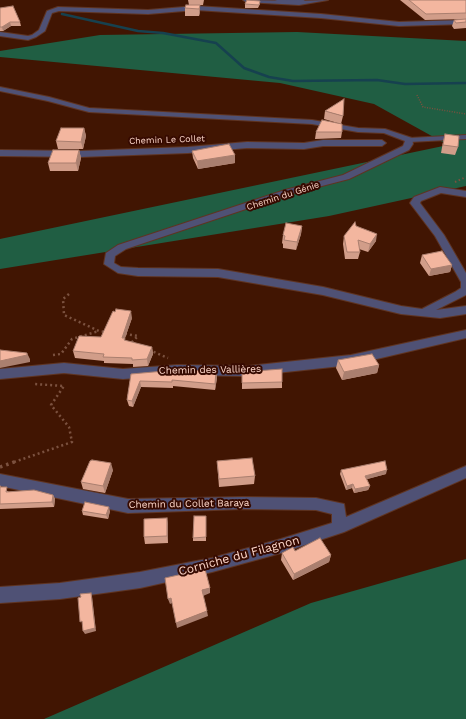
<!DOCTYPE html>
<html>
<head>
<meta charset="utf-8">
<style>
  body { margin:0 }
  canvas { display:block; background:#411502 }
</style>
</head>
<body>
<canvas width="466" height="719"></canvas>
<script>
const context = document.querySelector('canvas').getContext('2d');
context.lineJoin = 'round';
function fillPath(path, color) {
  context.fillStyle = color;
  context.fill(path, 'evenodd');
}
function poly(rows) {
  const path = new Path2D();
  for (const r of rows) {
    path.moveTo(r[0], r[1]);
    for (let i = 2; i < r.length; i += 2) path.lineTo(r[i], r[i + 1]);
  }
  return path;
}
function stroke(path, color, width, dash) {
  context.strokeStyle = color;
  context.lineWidth = width;
  context.lineCap = dash ? 'butt' : 'round';
  context.setLineDash(dash || []);
  context.stroke(path);
}
function label(font, color, halo, rows, align = 'center') {
  context.font = font + ' "Work Sans",sans-serif';
  context.lineWidth = 4;
  context.setLineDash([]);
  context.textBaseline = 'middle';
  context.strokeStyle = halo;
  context.fillStyle = color;
  for (const [text, x, y, turn = 0] of rows) {
    context.save();
    context.translate(x, y);
    context.rotate((+turn || 0) * Math.PI / 180);
    context.textAlign = isNaN(turn) ? turn : align;
    if (halo) context.strokeText(text, 0, 0);
    context.fillText(text, 0, 0);
    context.restore();
  }
}
const forest = poly([
  [297,32,466,41,466,186,329,216,0,269,0,239,448,145,374,104,280,83,0,57,0,51,100,35],
  [466,559,466,719,44,719,311,603]
]);
const stream = poly([
  [62,14,138,31,163,33,216,43,244,68,269,77,293,81,377,80,405,84,466,83]
]);
const pathFar3 = poly([
  [417,95,423,107,466,114]
]);
const pathFar2 = poly([
  [455,182,466,177]
]);
const pathFar1 = poly([
  [69,294,63,299,64,315,99,331,106,332],
  [125,334,138,336,130,344],
  [149,350,168,358],
  [53,355,61,354,72,339,99,331],
  [14,462,72,442,69,427,51,405,64,386,34,384]
]);
const path = poly([
  [0,467,17,461]
]);
const service = poly([
  [466,135,466,139,409,142,406,140,409,138,466,135]
]);
const minor = poly([
  [277,0,305,0,302,2,275,3,275,1,277,0],
  [196,6,321,14,399,22,466,20,466,24,399,26,321,18,196,10,148,14,59,11,52,13,45,31,36,37,28,40,0,36,0,32,28,36,32,35,39,30,47,11,58,7,148,10,196,6],
  [0,87,49,97,89,108,312,120,358,128,385,129,412,138,413,144,409,150,349,179,291,194,126,249,115,256,114,263,121,267,138,268,218,269,323,287,401,306,422,309,455,292,461,288,461,282,435,236,410,203,414,197,440,187,466,191,466,197,441,193,421,201,420,203,444,235,466,273,466,295,436,310,466,306,466,314,440,318,401,314,323,295,218,277,138,276,118,273,104,264,106,253,118,245,285,190,343,175,403,146,405,141,384,133,358,132,312,124,89,112,48,101,0,91,0,87],
  [323,140,382,140,386,143,382,146,323,146,304,149,247,148,188,153,80,157,0,156,0,150,80,151,188,147,247,142,304,143,323,140],
  [466,330,466,338,351,365,248,376,177,375,123,379,64,373,0,379,0,369,64,363,123,369,177,365,248,366,351,355,466,330],
  [466,466,466,478,344,532,281,553,212,572,140,588,60,599,0,603,0,587,60,583,140,572,212,558,281,539,332,523,332,514,316,510,243,509,128,513,0,486,0,474,128,499,243,497,316,498,344,504,346,517,466,466]
]);
const tertiary = poly([
  [243,0,299,1,328,0,299,5,246,2,243,0]
]);
const wall = poly([
  [188,0,204,0,203,5,200,5,200,12,199,16,185,16,185,8,189,5],
  [400,0,466,0,466,19,425,20],
  [260,1,260,4,258,8,245,8,245,4],
  [0,8,20,22,21,26,11,26,3,31,0,31],
  [466,19,466,28,454,29,452,26,454,20],
  [325,111,343,116,341,124,324,119],
  [84,128,86,136,83,149,58,149,56,141],
  [316,132,342,132,341,138,315,139],
  [445,134,458,147,455,155,441,153,443,142],
  [79,150,81,158,78,171,50,171,48,163],
  [192,151,235,155,235,163,198,169,193,158],
  [302,226,301,234,296,250,283,248,283,244,282,243,283,235],
  [356,226,376,241,368,252,359,249,360,252,358,259,345,259,343,244,344,236],
  [422,255,452,265,450,272,429,276,420,263],
  [132,318,125,338,125,341,152,347,153,354,148,366,133,367,133,364,104,363,104,361,75,358,73,351,101,337],
  [338,360,379,365,377,373,342,380,336,368],
  [216,371,217,378,215,390,173,386,173,388,141,387,133,407,129,406,127,400,131,374],
  [242,372,282,382,282,388,242,389],
  [217,461,255,476,254,484,219,487],
  [113,470,105,493,83,489,81,482],
  [341,470,386,474,367,479,370,486,368,490,354,493,352,488,346,490,340,474],
  [0,485,1,487,9,492,53,495,55,499,54,507,0,509],
  [82,511,110,511,108,519,83,515],
  [206,516,206,541,193,541,193,538],
  [167,518,168,525,168,543,145,544,144,537],
  [282,553,331,555,329,562,293,580,281,560]
]);
const shadedWall = poly([
  [200,5,200,12,199,16,199,9],
  [10,22,11,26,3,31,2,27],
  [84,128,86,136,83,149,81,142],
  [79,150,81,158,78,171,76,163],
  [235,155,235,163,198,169,197,161],
  [302,226,301,234,296,250,297,242],
  [377,234,376,241,368,252,370,244],
  [452,265,450,272,429,276,431,269],
  [131,311,132,318,125,338,126,345,122,338],
  [152,347,153,354,148,366,147,359],
  [27,353,30,359,30,362,0,368,0,361],
  [379,365,377,373,342,380,344,372],
  [216,371,217,378,215,390,215,384],
  [140,381,141,387,133,407,132,401],
  [111,463,113,470,105,493,103,486],
  [387,470,386,474,364,480,365,476],
  [353,484,352,488,346,490,347,486],
  [370,486,368,490,354,493,355,489],
  [53,495,55,499,54,507,52,502],
  [109,507,110,511,108,519,106,515],
  [167,518,168,525,168,543,167,536],
  [331,555,329,562,293,580,294,574],
  [210,588,210,593,203,596,202,590],
  [91,593,92,596,96,631,85,634,83,631],
  [171,598,172,603,170,604,168,599],
  [207,611,208,616,177,628,176,623]
]);
const building = poly([
  [247,0,260,1,259,5,245,4,247,0],
  [409,0,466,0,466,13,426,14,409,0],
  [186,5,200,5,199,9,185,8,186,5],
  [13,6,20,22,10,22,2,27,0,27,0,8,13,6],
  [466,19,466,22,456,23,454,20,466,19],
  [344,99,343,116,325,111,344,99],
  [322,120,342,124,342,132,316,132,322,120],
  [61,128,84,128,81,142,56,141,61,128],
  [445,134,459,136,458,147,443,145,445,134],
  [229,144,235,155,197,161,192,151,229,144],
  [53,150,79,150,76,163,48,163,53,150],
  [355,222,356,226,377,234,370,244,358,240,360,252,347,252,344,236,355,222],
  [286,223,302,226,297,242,284,240,285,236,283,235,286,223],
  [442,251,452,265,431,269,422,255,442,251],
  [116,309,131,311,122,338,125,338,124,340,152,347,147,359,132,360,132,358,103,357,104,354,73,351,79,336,101,337,113,311,115,312,116,309],
  [0,350,27,353,27,355,0,361,0,350],
  [372,354,379,365,344,372,338,360,372,354],
  [282,369,282,382,242,383,242,372,282,369],
  [176,370,216,371,215,384,172,380,172,382,140,381,132,401,127,400,131,374,176,370],
  [252,458,255,476,219,479,217,461,252,458],
  [92,460,111,463,103,486,81,482,90,461,92,460],
  [385,461,387,470,365,476,370,486,355,489,353,484,347,486,341,470,385,461],
  [0,487,7,487,6,492,34,490,53,495,52,502,0,504,0,487],
  [85,502,109,507,106,515,82,511,85,502],
  [194,516,206,516,206,537,193,538,194,516],
  [167,518,167,536,144,537,144,519,167,518],
  [320,538,331,555,294,574,282,553,293,547,295,551,320,538],
  [205,569,210,588,202,590,207,611,176,623,171,598,168,599,165,578,205,569],
  [91,593,95,628,83,631,82,621,80,622,78,598,81,597,80,594,91,593]
]);
const farStreetnames = [
  ["Chemin Le Collet",167,140,-2],
  ["Chemin du Génie",283,196,-18]
];
const streetNames = [
  ["Chemin des Vallières",210,370,-1],
  ["Chemin du Collet Baraya",189,504,-1]
];
const nearStreetnames = [
  ["Corniche du Filagnon",239,556,-15]
];
fillPath(forest, '#205e43');
stroke(stream, '#16414f', 2.5);
stroke(service, '#5f3422', 2);
stroke(minor, '#5f3422', 2);
stroke(tertiary, '#5f3422', 2);
stroke(pathFar3, '#7b513f', 1.5, [1, 1.5]);
stroke(pathFar2, '#7b513f', 2, [1.5, 2.5]);
stroke(pathFar1, '#7b513f', 2.5, [2, 3]);
stroke(path, '#7b513f', 3.5, [2.5, 4]);
fillPath(service, '#4f5175');
fillPath(minor, '#4f5175');
fillPath(tertiary, '#4f5175');
fillPath(wall, '#d19d89');
fillPath(shadedWall, '#aa7f6f');
fillPath(building, '#f3b69f');
stroke(building, '#aa7f6f', 1);
label('9px', '#fdd7c9', '#360a00', farStreetnames);
label('10px', '#fdd7c9', '#360a00', streetNames);
label('12px', '#fdd7c9', '#360a00', nearStreetnames);
</script>
</body>
</html>
